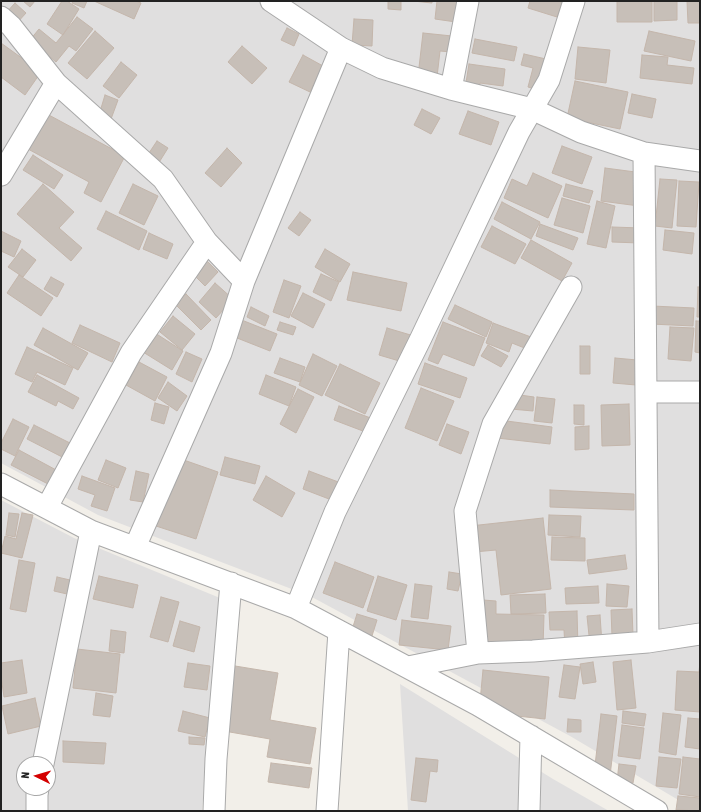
<!DOCTYPE html>
<html>
<head>
<meta charset="utf-8">
<style>
  body { margin:0 }
  #map { position:relative; width:701px; height:812px; overflow:hidden; background:#f2efe9; font-family:"Asap Condensed",sans-serif }
  canvas { display:block }
  .frame { position:absolute; inset:0; border:2px solid #222; pointer-events:none }
  .north { position:absolute; left:16px; top:756px; width:40px; height:40px; box-sizing:border-box; background:#fff; border:1px solid #a7a7a7; border-radius:50%; rotate:275deg; font-size:11px; font-weight:700; line-height:16px; text-align:center; color:#222 }
  .north::after { content:''; display:block; margin:auto; width:14px; height:18px; background:#d40000; clip-path:polygon(50% 0,100% 100%,50% 72%,0 100%) }
</style>
</head>
<body>
<div id="map">
<canvas width="701" height="812"></canvas>
<div class="frame"></div>
<div class="north">N</div>
</div>
<script>
const context = document.querySelector('canvas').getContext('2d');
context.lineJoin = 'round';
function fillPath(path, color) {
  context.fillStyle = color;
  context.fill(path, 'evenodd');
}
function poly(rows) {
  const path = new Path2D();
  for (const r of rows) {
    path.moveTo(r[0], r[1]);
    for (let i = 2; i < r.length; i += 2) path.lineTo(r[i], r[i + 1]);
  }
  return path;
}
function stroke(path, color, width, dash) {
  context.strokeStyle = color;
  context.lineWidth = width;
  context.lineCap = dash ? 'butt' : 'round';
  context.setLineDash(dash || []);
  context.stroke(path);
}
const residential = poly([
  [1,1,700,1,700,811,697,811,570,736,310,596,98,515,1,463],
  [1,500,74,538,220,598,202,811,1,811],
  [24,764,48,764,48,788,24,788],
  [400,684,553,779,609,811,408,811]
]);
const building = poly([
  [23,1,35,1,30,7,23,1],
  [62,1,67,1,79,9,63,35,47,24,62,1],
  [73,1,87,1,84,8,72,3,73,1],
  [94,1,136,1,141,3,134,19,94,1],
  [388,1,401,1,401,10,388,9,388,1],
  [413,1,432,1,432,3,413,1],
  [437,1,458,1,456,22,435,19,437,1],
  [530,1,563,1,557,17,528,8,530,1],
  [617,1,652,1,652,22,617,22,617,1],
  [654,1,677,1,677,20,654,21,654,1],
  [687,1,700,1,700,23,688,23,687,1],
  [15,3,26,13,16,24,5,14,15,3],
  [77,17,93,29,76,51,69,46,56,62,30,40,39,29,56,43,77,17],
  [354,19,373,20,372,46,352,45,354,19],
  [287,28,299,34,294,46,281,40,287,28],
  [95,31,114,48,87,79,68,63,95,31],
  [649,31,695,41,691,61,644,51,649,31],
  [423,33,452,36,451,52,440,51,437,77,418,76,423,33],
  [475,39,517,47,514,61,472,53,475,39],
  [1,43,41,72,25,95,1,77,1,43],
  [242,46,267,68,252,84,228,62,242,46],
  [578,47,610,50,606,83,575,79,578,47],
  [524,54,546,59,538,90,528,87,533,68,521,65,524,54],
  [303,55,323,66,310,92,289,82,303,55],
  [642,55,668,57,667,65,694,68,692,84,640,78,642,55],
  [121,62,137,75,119,98,103,86,121,62],
  [469,64,505,69,503,86,480,83,479,91,465,89,469,64],
  [575,81,628,92,620,129,567,118,575,81],
  [632,94,656,99,652,118,628,113,632,94],
  [105,95,118,100,111,119,99,115,105,95],
  [422,109,440,118,431,134,414,125,422,109],
  [468,111,499,122,491,145,459,134,468,111],
  [47,114,125,156,101,202,84,193,89,182,28,149,47,114],
  [157,141,168,148,158,164,147,156,157,141],
  [562,146,592,157,582,184,552,173,562,146],
  [227,148,242,163,221,187,205,173,227,148],
  [33,155,63,175,54,189,23,170,33,155],
  [605,168,643,173,639,206,601,201,605,168],
  [533,173,562,186,548,218,504,198,512,179,527,186,533,173],
  [660,179,677,180,672,228,655,226,660,179],
  [679,181,699,182,696,227,677,226,679,181],
  [43,184,74,212,59,228,82,248,71,261,17,214,43,184],
  [133,184,158,196,144,225,119,213,133,184],
  [566,184,593,191,589,203,563,196,566,184],
  [562,198,590,206,583,233,554,225,562,198],
  [597,201,615,206,606,248,587,244,597,201],
  [502,202,540,222,531,239,494,219,502,202],
  [106,211,147,231,139,250,97,229,106,211],
  [300,212,311,220,299,236,288,228,300,212],
  [540,224,578,238,573,250,536,236,540,224],
  [492,226,526,244,515,264,481,247,492,226],
  [612,227,641,228,640,243,612,242,612,227],
  [665,230,694,233,692,254,663,250,665,230],
  [1,231,21,241,14,257,1,251,1,231],
  [149,233,173,244,167,259,143,249,149,233],
  [531,240,572,263,562,281,521,258,531,240],
  [22,249,36,260,23,277,8,267,22,249],
  [325,249,350,264,340,282,315,267,325,249],
  [202,256,218,272,205,286,189,270,202,256],
  [353,272,407,283,401,311,347,300,353,272],
  [321,274,339,282,331,301,313,292,321,274],
  [19,275,53,298,41,316,7,293,19,275],
  [51,277,64,284,57,297,44,289,51,277],
  [284,280,301,286,289,318,273,312,284,280],
  [215,283,233,299,216,318,199,302,215,283],
  [698,287,700,287,700,317,697,317,698,287],
  [303,293,325,304,313,328,291,316,303,293],
  [186,294,211,320,201,330,175,304,186,294],
  [455,305,492,322,486,337,448,319,455,305],
  [652,306,694,308,693,326,651,324,652,306],
  [251,307,269,316,265,326,247,317,251,307],
  [173,316,195,334,182,350,160,332,173,316],
  [239,319,277,334,270,351,232,336,239,319],
  [696,321,700,321,700,353,695,352,696,321],
  [280,322,296,327,293,335,277,330,280,322],
  [443,322,485,338,474,366,443,354,438,364,428,360,443,322],
  [493,323,531,337,527,349,512,343,509,352,486,343,493,323],
  [80,325,120,343,112,362,72,343,80,325],
  [670,327,694,328,691,361,668,359,670,327],
  [43,328,88,353,78,370,34,345,43,328],
  [387,328,414,336,406,363,379,355,387,328],
  [155,333,183,351,172,370,143,352,155,333],
  [488,345,508,356,501,367,481,356,488,345],
  [580,346,590,346,590,374,580,374,580,346],
  [27,347,73,368,65,385,37,372,32,382,15,374,27,347],
  [186,352,202,359,192,382,176,374,186,352],
  [313,354,337,366,322,396,299,385,313,354],
  [280,358,305,367,300,382,274,373,280,358],
  [615,358,637,360,636,385,613,383,615,358],
  [139,362,167,377,155,401,126,385,139,362],
  [425,363,467,378,460,398,418,384,425,363],
  [340,364,380,383,365,414,325,395,340,364],
  [37,375,79,398,73,409,58,401,56,406,28,392,37,375],
  [266,375,296,387,289,406,259,394,266,375],
  [168,382,187,396,177,411,158,398,168,382],
  [421,388,454,401,437,441,405,428,421,388],
  [298,389,314,397,296,433,280,424,298,389],
  [513,394,534,397,533,411,511,409,513,394],
  [537,397,555,399,552,423,534,421,537,397],
  [155,403,169,407,164,424,151,420,155,403],
  [629,404,630,445,602,446,601,405,629,404],
  [574,405,584,405,584,425,574,424,574,405],
  [339,406,381,422,376,436,334,420,339,406],
  [13,419,29,427,15,456,1,449,1,443,13,419],
  [499,420,552,427,550,444,497,438,499,420],
  [447,424,469,432,461,454,439,445,447,424],
  [34,425,76,446,68,460,27,439,34,425],
  [589,426,589,449,575,450,575,427,589,426],
  [19,450,58,471,50,485,11,465,19,450],
  [225,457,260,466,255,484,220,475,225,457],
  [178,458,218,472,196,539,156,526,178,458],
  [106,460,126,468,118,488,98,480,106,460],
  [136,471,149,474,143,502,130,500,136,471],
  [309,471,349,486,342,504,303,489,309,471],
  [82,476,115,488,107,511,91,506,95,495,78,489,82,476],
  [266,476,295,493,282,517,253,500,266,476],
  [550,490,634,494,634,510,550,507,550,490],
  [9,513,19,514,15,537,6,535,9,513],
  [22,513,33,515,22,558,1,553,5,536,16,539,22,513],
  [549,515,581,516,580,537,548,535,549,515],
  [543,518,551,589,501,595,496,550,474,552,470,526,543,518],
  [552,537,585,538,585,561,551,560,552,537],
  [625,555,627,569,589,574,587,560,625,555],
  [19,560,35,563,26,612,10,609,19,560],
  [335,562,374,577,363,608,323,593,335,562],
  [449,572,462,574,458,591,447,589,449,572],
  [99,576,138,585,133,608,93,599,99,576],
  [378,576,407,585,396,620,367,611,378,576],
  [57,577,70,580,67,594,54,591,57,577],
  [415,584,432,586,428,619,411,617,415,584],
  [607,584,629,586,627,607,606,606,607,584],
  [598,586,599,603,566,604,565,588,598,586],
  [545,594,546,613,511,614,510,595,545,594],
  [161,597,179,602,168,642,150,637,161,597],
  [483,600,496,601,496,614,544,615,543,648,481,646,483,600],
  [632,609,633,635,612,636,611,610,632,609],
  [577,611,578,648,565,648,564,630,550,630,549,612,577,611],
  [357,614,377,620,371,639,351,633,357,614],
  [600,615,602,644,590,645,587,616,600,615],
  [402,620,451,626,448,650,399,645,402,620],
  [180,621,200,627,194,652,173,646,180,621],
  [111,630,126,632,124,653,109,651,111,630],
  [77,649,120,654,116,693,73,688,77,649],
  [22,660,27,693,4,697,1,676,1,663,22,660],
  [631,660,636,708,617,710,613,662,631,660],
  [593,662,596,682,583,684,580,664,593,662],
  [700,662,700,712,675,710,677,671,699,672,700,662],
  [188,663,210,666,207,690,184,687,188,663],
  [564,665,580,667,575,699,559,697,564,665],
  [235,666,278,673,270,720,316,728,310,764,267,757,270,739,224,731,235,666],
  [483,670,549,677,545,719,479,712,483,670],
  [96,693,113,696,110,717,93,715,96,693],
  [35,698,41,726,8,734,2,706,35,698],
  [183,711,210,718,205,737,178,731,183,711],
  [623,711,646,714,644,726,622,723,623,711],
  [663,713,681,715,676,755,659,752,663,713],
  [601,714,617,716,610,776,594,774,601,714],
  [688,718,700,719,700,749,685,747,688,718],
  [568,719,581,720,581,732,567,732,568,719],
  [622,725,644,728,640,759,618,756,622,725],
  [189,737,205,738,204,745,189,744,189,737],
  [63,741,106,743,104,764,63,762,63,741],
  [659,757,681,759,677,788,656,786,659,757],
  [683,757,700,759,700,797,679,794,683,757],
  [416,758,438,760,437,772,430,771,426,802,411,800,416,758],
  [271,763,312,768,309,788,268,782,271,763],
  [619,764,636,766,633,783,617,781,619,764],
  [678,796,700,798,700,811,676,810,678,796]
]);
const minor = poly([
  [271,1,341,48,382,68,451,89,532,109,581,132,644,153,700,161],
  [1,17,11,26,56,83,163,179,207,242,244,281,221,353,135,547],
  [451,89,468,1],
  [644,153,648,642],
  [1,175,56,83],
  [244,281,341,48],
  [646,392,700,392],
  [1,484,91,531,296,608,478,705,657,811],
  [47,507,131,353,207,242],
  [296,608,335,512,421,338,519,132,549,80,574,1],
  [478,653,465,511,493,424,571,287],
  [408,667,478,653,533,651,648,642,700,634],
  [43,764,91,531],
  [37,811,37,795,38,788],
  [214,811,216,759,231,583],
  [327,811,339,631],
  [529,811,531,736]
]);
fillPath(residential, '#e0dfdf');
fillPath(building, '#c7bfb8');
stroke(building, '#c4b6ab', 1);
stroke(minor, '#a9a9a9', 23);
stroke(minor, '#fff', 21);
</script>
</body>
</html>
